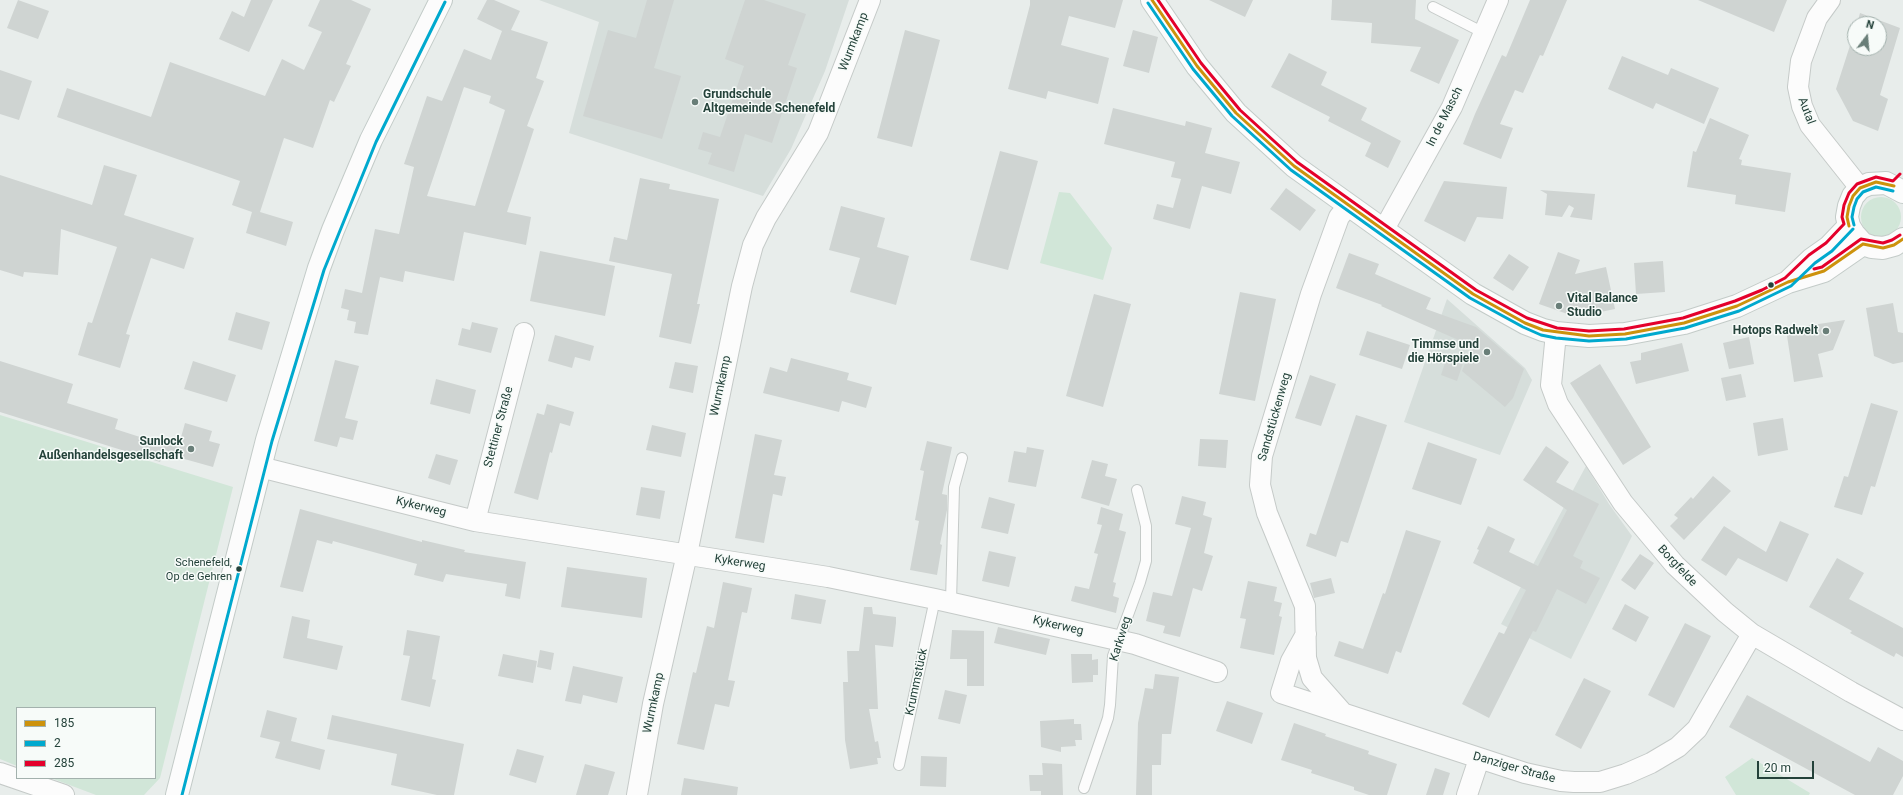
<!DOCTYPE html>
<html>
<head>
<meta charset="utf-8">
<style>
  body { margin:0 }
  #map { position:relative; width:1903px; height:795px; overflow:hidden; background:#e8edeb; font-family:Roboto,sans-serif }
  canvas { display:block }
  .legend { position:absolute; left:16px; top:707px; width:140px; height:72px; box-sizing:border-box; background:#f7fbf9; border:1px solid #a3b1ad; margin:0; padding:5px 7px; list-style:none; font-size:12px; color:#24423a }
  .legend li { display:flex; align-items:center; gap:8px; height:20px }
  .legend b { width:20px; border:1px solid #a3b1ad }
  .north { position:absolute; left:1847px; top:16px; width:40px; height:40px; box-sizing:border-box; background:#f7fbf9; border:1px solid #a3b1ad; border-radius:50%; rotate:16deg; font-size:11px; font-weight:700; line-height:16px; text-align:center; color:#24423a }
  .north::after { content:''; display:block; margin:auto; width:14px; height:18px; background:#697e78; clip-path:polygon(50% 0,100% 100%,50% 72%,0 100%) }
  .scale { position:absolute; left:1757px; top:761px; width:57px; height:18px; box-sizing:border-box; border:2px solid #24423a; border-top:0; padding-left:5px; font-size:12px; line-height:14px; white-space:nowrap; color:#24423a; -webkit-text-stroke:3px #f7fbf9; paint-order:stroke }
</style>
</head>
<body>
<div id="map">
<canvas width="1903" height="795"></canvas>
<ul class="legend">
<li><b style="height:5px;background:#cd920c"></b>185</li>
<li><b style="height:5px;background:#00a9ce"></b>2</li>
<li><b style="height:5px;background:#e4002b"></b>285</li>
</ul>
<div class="north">N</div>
<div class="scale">20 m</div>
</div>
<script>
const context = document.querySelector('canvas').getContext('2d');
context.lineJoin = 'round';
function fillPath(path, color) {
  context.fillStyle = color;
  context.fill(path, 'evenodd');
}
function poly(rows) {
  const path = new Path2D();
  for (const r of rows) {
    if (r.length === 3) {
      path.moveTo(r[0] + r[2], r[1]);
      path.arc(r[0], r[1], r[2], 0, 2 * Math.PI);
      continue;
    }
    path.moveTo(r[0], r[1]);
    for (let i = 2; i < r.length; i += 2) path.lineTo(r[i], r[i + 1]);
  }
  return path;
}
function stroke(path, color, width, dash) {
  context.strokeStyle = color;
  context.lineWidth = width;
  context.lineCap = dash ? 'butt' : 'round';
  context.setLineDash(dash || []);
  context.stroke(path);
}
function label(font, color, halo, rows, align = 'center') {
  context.font = font + ' Roboto,sans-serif';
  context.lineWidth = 3;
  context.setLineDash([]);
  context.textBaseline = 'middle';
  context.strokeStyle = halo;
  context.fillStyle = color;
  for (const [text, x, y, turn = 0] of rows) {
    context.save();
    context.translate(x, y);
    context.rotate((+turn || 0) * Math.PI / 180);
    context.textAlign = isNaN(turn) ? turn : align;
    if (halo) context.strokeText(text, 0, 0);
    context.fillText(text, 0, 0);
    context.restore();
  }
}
const built = poly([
  [539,0,849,0,825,71,791,149,763,196,569,133,599,22],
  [1447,299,1525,368,1532,380,1500,455,1404,422],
  [1586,466,1609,504,1632,536,1571,659,1501,624]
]);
const green = poly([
  [1059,192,1070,193,1112,248,1103,280,1040,263],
  [1881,217,20],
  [0,415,233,487,160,778,144,795,96,795,51,778,155,778,155,708,17,708,17,766,0,759],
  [1752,758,1810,793,1809,795,1736,795,1725,777]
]);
const building = poly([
  [18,0,49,11,38,39,7,28],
  [251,0,273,0,249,52,219,39,232,11,244,17],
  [320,0,351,0,371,9,346,64,351,66,334,102,330,100,313,148,284,138,260,212,293,222,286,246,246,233,252,212,232,205,240,181,57,117,67,88,151,117,170,62,265,96,282,59,304,70,322,32,308,26],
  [487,0,494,0,520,11,511,30,548,42,536,78,544,81,527,126,534,129,507,212,531,217,526,245,464,232,454,281,405,271,403,282,380,277,368,335,354,333,356,322,347,320,349,310,341,308,345,289,362,293,375,229,399,234,414,167,404,164,427,96,442,101,464,49,491,60,502,31,477,19],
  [464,87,491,96,489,103,505,110,475,206,427,196],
  [647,0,674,0,654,68,681,76,662,139,583,116,608,30,636,38],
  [745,0,764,0,806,14,788,65,797,68,772,143,745,134,734,172,708,164,712,153,698,149,703,132,720,137,744,66,725,59],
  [1030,0,1123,0,1115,28,1069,16,1061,45,1109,58,1098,104,1048,91,1046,99,1008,89,1030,5],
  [1209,0,1253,0,1245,17],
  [1332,0,1416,0,1415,19,1459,40,1439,84,1410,71,1421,47,1371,43,1372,23,1331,20],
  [1530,0,1567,0,1543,56,1540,55,1523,93,1515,90,1500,124,1513,128,1501,159,1463,144,1475,114,1502,55,1506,57],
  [1698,0,1787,0,1774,32],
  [1860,13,1900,28,1880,95,1888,99,1878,131,1853,121,1836,89,1855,30,1855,48,1879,48,1879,24,1857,24],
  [905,30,940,40,912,147,877,138],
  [1133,30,1158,37,1149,73,1123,66],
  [1289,53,1327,72,1321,85,1367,108,1361,120,1401,141,1388,168,1365,156,1371,143,1328,121,1330,117,1271,87],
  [1622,56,1668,75,1671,68,1719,88,1704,124,1656,103,1653,109,1608,89],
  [0,70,32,81,19,120,0,114],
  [1113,108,1185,126,1186,121,1212,128,1205,153,1240,162,1231,194,1202,186,1190,229,1153,219,1157,204,1173,208,1181,179,1171,177,1175,162,1104,144],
  [1710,118,1749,135,1739,159,1742,160,1741,165,1791,173,1785,212,1735,204,1736,195,1687,187,1693,151,1696,152],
  [1000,151,1038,161,1008,270,970,260],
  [104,165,137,175,124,215,194,238,184,269,151,258,126,334,130,335,120,368,78,355,88,322,92,323,117,247,61,229,58,275,24,272,23,277,0,270,0,175,92,205],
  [640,178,670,184,669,189,719,199,697,304,700,304,691,344,659,337,672,274,609,261,614,237,627,240],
  [1444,181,1507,187,1503,219,1477,217,1465,242,1424,221],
  [1286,188,1316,210,1300,231,1270,209],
  [1540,190,1595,194,1592,220,1570,217,1574,208,1569,205,1562,217,1545,215,1547,194],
  [841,206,885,218,877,247,909,256,896,305,850,292,860,258,829,250],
  [540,251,615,266,605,316,530,301],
  [1558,252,1580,260,1575,274,1606,267,1615,309,1576,317,1539,304],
  [1349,253,1379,264,1375,274,1431,298,1426,309,1476,327,1524,369,1513,398,1505,407,1462,371,1472,346,1381,306,1382,305,1336,288],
  [1509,254,1529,267,1513,291,1493,278],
  [1663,261,1665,292,1636,294,1634,263],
  [1240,292,1276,299,1255,401,1219,394],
  [1094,294,1131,304,1103,407,1066,396],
  [1893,303,1898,332,1903,333,1903,362,1893,364,1874,356,1866,308],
  [236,312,270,322,262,350,228,340],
  [1845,320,1833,350,1818,354,1823,377,1794,382,1786,329],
  [472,322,498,328,491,353,458,345,462,328,470,330],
  [1367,331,1410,345,1402,369,1359,355],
  [555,335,594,346,590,361,575,357,572,368,548,361],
  [1749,337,1754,364,1729,369,1723,343],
  [1682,343,1689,371,1636,384,1630,362,1641,360,1641,353],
  [1447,357,1463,363,1457,381,1441,375],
  [791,358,849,373,847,380,872,387,866,408,842,401,839,412,763,393,770,367,787,372],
  [335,360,359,366,345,418,358,421,353,440,340,437,337,447,314,441],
  [0,361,73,384,67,403,118,419,115,429,165,445,167,437,180,441,185,423,212,431,209,441,220,444,213,467,163,453,165,447,160,462,0,412],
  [193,361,236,375,227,402,184,389],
  [675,362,698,366,693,393,669,388],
  [1600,364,1651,447,1623,465,1570,383],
  [1741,374,1746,397,1726,401,1721,378],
  [1310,375,1336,384,1321,426,1295,418],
  [436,379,476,390,470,414,430,404],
  [1871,403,1898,411,1875,487,1871,486,1862,515,1834,507,1844,476,1848,477],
  [547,404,574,412,570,426,560,423,552,453,550,452,538,500,514,493,537,413,544,415],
  [1356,415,1387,425,1348,543,1341,541,1336,557,1306,546,1310,533,1316,535],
  [1783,418,1788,450,1758,456,1753,423],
  [652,425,686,433,681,457,646,450],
  [755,434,782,440,774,475,786,477,782,496,773,494,764,543,735,538],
  [1200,439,1228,440,1226,468,1198,466],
  [927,441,952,447,942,494,947,495,947,510,940,544,942,545,937,575,910,570,919,521,915,520,924,471,920,470],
  [1428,442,1477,459,1461,505,1412,489],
  [1546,446,1569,462,1556,482,1599,504,1573,556,1583,561,1580,568,1600,578,1586,604,1557,589,1536,632,1533,631,1489,718,1462,704,1499,632,1504,634,1526,590,1473,563,1479,550,1477,549,1488,526,1515,539,1509,552,1538,566,1567,510,1523,480],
  [1027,447,1044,450,1036,487,1008,482,1014,451,1026,453],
  [436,454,458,460,450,485,428,478],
  [1092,460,1108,464,1105,476,1117,479,1109,506,1081,498],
  [1713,476,1731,491,1684,540,1670,526,1678,518,1674,515,1691,497,1693,499],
  [641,487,665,491,660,519,636,515],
  [1182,496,1206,502,1203,515,1212,518,1204,553,1213,556,1202,591,1193,588,1180,637,1163,633,1165,626,1146,621,1153,592,1172,596,1191,528,1175,524],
  [989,497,1015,504,1008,534,981,528],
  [1101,507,1123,514,1119,530,1126,532,1113,582,1116,583,1113,596,1119,598,1116,613,1071,601,1075,586,1089,589,1098,554,1094,553,1102,525,1097,524],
  [300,509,422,542,422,540,465,550,464,552,526,562,520,599,505,596,507,584,446,574,443,582,414,575,417,564,333,541,332,544,317,540,303,592,280,587],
  [1780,521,1809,534,1787,582,1738,558,1726,576,1701,560,1724,526,1766,552],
  [1406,530,1441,541,1401,653,1396,651,1388,674,1334,656,1339,641,1363,649,1383,593,1385,594],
  [989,551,1016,557,1009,587,982,581],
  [1640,554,1654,563,1635,590,1621,580],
  [1837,558,1864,573,1849,599,1903,628,1903,657,1896,653,1894,657,1850,633,1852,631,1809,607],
  [567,567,647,578,642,618,561,607],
  [1331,578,1335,593,1314,598,1310,583],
  [1248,581,1277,587,1274,601,1282,603,1279,616,1282,617,1274,655,1240,648,1246,619,1240,618],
  [723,582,752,588,747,613,742,612,728,680,735,681,729,707,715,704,704,750,677,744,693,672,696,673,707,626,714,628],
  [795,594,826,600,821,624,791,619],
  [1625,604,1649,617,1636,642,1612,629],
  [864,607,872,607,873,614,896,617,896,623,893,647,875,645,878,709,869,709,875,742,878,741,881,758,877,758,878,764,850,769,845,740,843,682,848,682,847,651,859,651],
  [292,616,310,620,307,638,343,646,337,670,283,658],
  [1685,623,1711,636,1674,708,1648,695],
  [998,627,1050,639,1046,655,994,643],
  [407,630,440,636,432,679,436,680,430,707,401,700,410,656,403,655],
  [952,630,984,631,984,686,967,686,967,659,950,659],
  [540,650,554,653,551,670,537,667],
  [503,654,537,661,533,683,498,676],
  [1071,654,1092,654,1092,660,1098,659,1098,675,1093,675,1093,682,1072,683],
  [573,666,623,677,617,703,583,695,581,704,565,701],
  [1155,674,1179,677,1171,734,1162,734,1161,765,1152,765,1152,795,1136,795,1138,723,1145,688,1153,689],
  [1584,678,1611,691,1581,749,1555,735],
  [945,690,967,695,960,724,938,719],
  [1747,695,1870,762,1878,747,1903,761,1903,776,1893,795,1855,795,1729,727],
  [1227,701,1263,713,1252,744,1216,731],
  [267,710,297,718,291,741,325,750,320,770,275,758,280,742,260,737],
  [332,715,464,744,454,795,437,795,391,785,397,754,327,739],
  [1074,719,1074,724,1081,724,1082,740,1075,740,1076,746,1061,747,1061,752,1041,747,1040,721],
  [1294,723,1326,734,1325,736,1369,751,1368,754,1397,764,1387,795,1369,795,1354,790,1354,787,1311,773,1312,770,1281,760],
  [517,749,544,756,536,783,509,775],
  [921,756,947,757,946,787,920,786],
  [1042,763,1062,764,1063,795,1041,795,1041,791,1030,791,1029,775,1043,775],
  [585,764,615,772,608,795,576,795],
  [1435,768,1450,773,1443,795,1426,795],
  [684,778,738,787,737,795,681,795]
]);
const lane = poly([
  [1433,7,1484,33],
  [951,602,954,487,962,458],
  [899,765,935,599],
  [1084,788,1108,718,1110,705,1113,656,1140,582,1146,561,1146,526,1137,490]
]);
const street = poly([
  [1830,0,1817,18,1801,61,1798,87,1802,106,1810,125,1860,188],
  [1383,231,1452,107,1498,0],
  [1556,333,1551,385,1558,404,1623,503,1675,565,1725,612,1752,634,1851,692,1903,720],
  [260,467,475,521,828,577,935,599,1135,644,1217,672],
  [475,521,524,333],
  [1306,634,1291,661,1281,693,1525,773,1561,781,1574,782,1600,782,1626,774,1651,763,1678,747,1697,729,1752,634],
  [1342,712,1312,678,1306,658,1305,606,1267,513,1260,485,1262,456,1311,294,1339,217,1348,206],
  [0,773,64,795],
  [637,795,653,704,687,554,742,286,753,245,766,218,818,133,870,0],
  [1467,795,1479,759]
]);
const secondary = poly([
  [1152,0,1197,66,1236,113,1294,166,1473,294,1525,323,1543,330,1556,333,1589,336,1625,334,1684,323,1737,306,1788,282,1824,271,1863,244],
  [1903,192,1886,183,1869,184,1860,188,1853,196,1849,206,1847,217,1849,226,1854,234,1863,244,1872,247,1883,248,1894,245,1903,239],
  [1790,280,1812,259,1829,247,1849,226],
  [177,795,267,440,319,268,333,230,371,140,441,0]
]);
const bus1 = poly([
  [1152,0,1197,66,1236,113,1294,166,1473,294,1525,323,1543,330,1589,336,1625,334,1684,323,1737,306,1788,282,1824,271,1863,244],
  [1849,226,1847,217,1849,206,1853,196,1860,188,1876,182,1894,186],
  [1863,244,1883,248,1894,245,1903,239]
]);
const bus2 = poly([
  [1148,3,1193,69,1232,116,1291,170,1470,298,1523,327,1541,335,1556,338,1589,341,1626,339,1685,328,1739,311,1791,286,1815,263,1832,251,1853,229],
  [1854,225,1852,217,1854,207,1857,199,1863,192,1876,187,1893,191],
  [182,795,272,441,324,270,376,142,445,2]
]);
const bus3 = poly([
  [1158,0,1201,63,1240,110,1297,162,1476,290,1527,318,1557,328,1589,331,1624,329,1683,318,1735,301,1762,290,1785,278,1809,255,1826,243,1844,224,1842,217,1844,205,1849,193,1857,184,1876,177,1893,181,1900,174],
  [1814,269,1822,267,1861,239,1883,243,1892,240,1900,235]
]);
const markers = [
  [695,102,4,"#697e78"],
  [1771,285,3.5,"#24423a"],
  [1559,306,4,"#697e78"],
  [1826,331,4,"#697e78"],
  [1487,352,4,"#697e78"],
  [191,449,4,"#697e78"],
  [239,569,3.5,"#24423a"]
];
const busNames = [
  ["Schenefeld,",232,563],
  ["Op de Gehren",232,577]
];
const streetNames = [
  ["Wurmkamp",854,42,-69],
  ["Autal",1806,111,69],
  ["In de Masch",1445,117,-63],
  ["Wurmkamp",721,386,-78],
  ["Sandstückenweg",1275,417,-74],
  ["Stettiner Straße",499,427,-75],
  ["Kykerweg",421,507,14],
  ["Kykerweg",740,563,9],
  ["Borgfelde",1677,566,47],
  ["Kykerweg",1058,626,13],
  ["Karkweg",1121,639,-73],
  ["Krummstück",917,682,-78],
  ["Wurmkamp",654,703,-78],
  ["Danziger Straße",1514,768,16]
];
const poiNames = [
  ["Grundschule",703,95,"left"],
  ["Altgemeinde Schenefeld",703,109,"left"],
  ["Vital Balance",1567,299,"left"],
  ["Studio",1567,313,"left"],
  ["Hotops Radwelt",1818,331],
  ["Timmse und",1479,345],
  ["die Hörspiele",1479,359],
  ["Sunlock",183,442],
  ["Außenhandelsgesellschaft",183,456]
];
fillPath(built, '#d6dedb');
fillPath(green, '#d1e6d8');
fillPath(building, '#cfd4d2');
stroke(lane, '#c5cac8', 12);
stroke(street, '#c5cac8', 22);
stroke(secondary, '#c3cbc8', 24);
stroke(lane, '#fcfcfc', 10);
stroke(street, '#fcfcfc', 20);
stroke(secondary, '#fcfcfc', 22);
stroke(bus1, '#cd920c', 3);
stroke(bus2, '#00a9ce', 3);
stroke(bus3, '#e4002b', 3);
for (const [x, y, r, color] of markers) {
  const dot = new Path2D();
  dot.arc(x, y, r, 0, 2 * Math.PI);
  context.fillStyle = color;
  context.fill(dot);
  stroke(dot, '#f7fbf9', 1.5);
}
label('11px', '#24423a', '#f7fbf9', busNames, 'right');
label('12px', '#24423a', '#f7fbf9', streetNames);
label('bold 12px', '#24423a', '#f7fbf9', poiNames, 'right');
</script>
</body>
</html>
